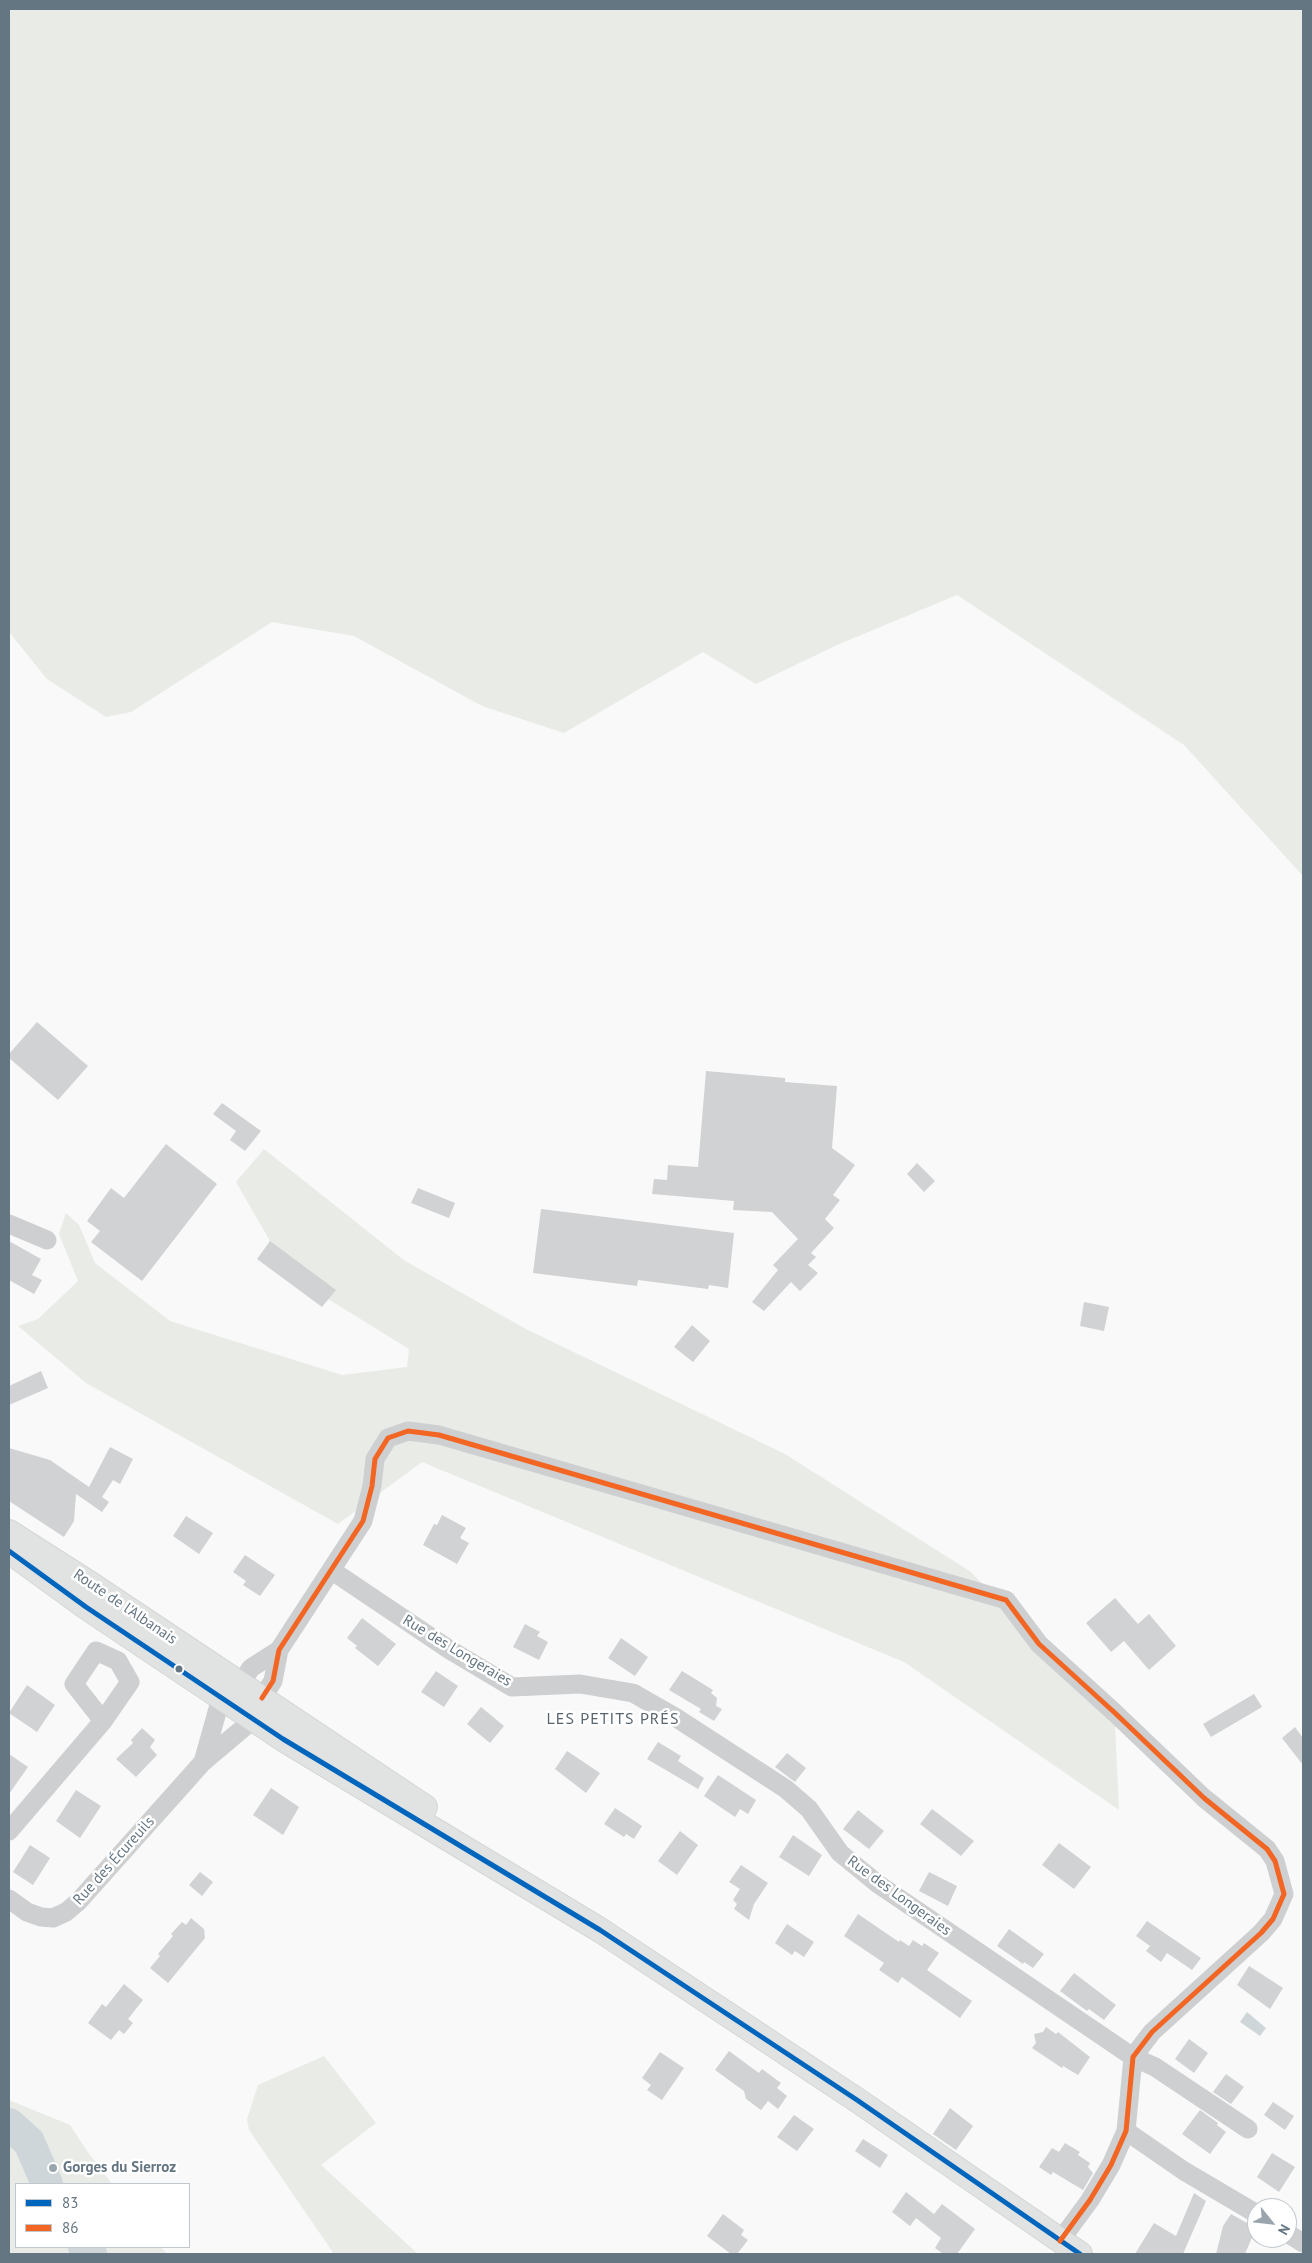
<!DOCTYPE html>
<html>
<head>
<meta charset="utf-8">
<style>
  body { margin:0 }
  #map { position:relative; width:1312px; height:2263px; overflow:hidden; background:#f9f9f9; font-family:"PT Sans",sans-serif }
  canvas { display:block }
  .frame { position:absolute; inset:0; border:10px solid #657683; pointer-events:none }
  .legend { position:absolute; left:15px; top:2183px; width:175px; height:65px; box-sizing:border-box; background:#fff; border:1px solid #c1c8cd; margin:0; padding:6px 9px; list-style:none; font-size:15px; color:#657683 }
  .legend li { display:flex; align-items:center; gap:10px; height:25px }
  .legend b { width:25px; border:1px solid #c1c8cd }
  .north { position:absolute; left:1247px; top:2198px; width:50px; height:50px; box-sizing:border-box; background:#fff; border:1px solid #c1c8cd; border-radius:50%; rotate:119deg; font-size:14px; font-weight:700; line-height:20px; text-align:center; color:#657683 }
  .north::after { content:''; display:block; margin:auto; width:18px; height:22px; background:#99a4ac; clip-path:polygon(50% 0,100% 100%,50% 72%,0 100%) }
</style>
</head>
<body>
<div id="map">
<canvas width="1312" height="2263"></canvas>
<div class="frame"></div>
<ul class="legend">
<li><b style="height:6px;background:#0065bd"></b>83</li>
<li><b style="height:6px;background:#f26522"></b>86</li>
</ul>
<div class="north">N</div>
</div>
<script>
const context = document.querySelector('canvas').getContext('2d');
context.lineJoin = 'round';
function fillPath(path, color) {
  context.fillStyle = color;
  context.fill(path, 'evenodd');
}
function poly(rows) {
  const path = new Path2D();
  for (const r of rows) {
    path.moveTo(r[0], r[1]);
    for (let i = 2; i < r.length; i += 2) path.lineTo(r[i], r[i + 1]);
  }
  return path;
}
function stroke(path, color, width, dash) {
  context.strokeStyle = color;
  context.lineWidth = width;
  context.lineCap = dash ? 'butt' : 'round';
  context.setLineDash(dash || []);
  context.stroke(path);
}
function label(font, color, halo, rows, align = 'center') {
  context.font = font + ' "PT Sans",sans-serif';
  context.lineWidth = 5;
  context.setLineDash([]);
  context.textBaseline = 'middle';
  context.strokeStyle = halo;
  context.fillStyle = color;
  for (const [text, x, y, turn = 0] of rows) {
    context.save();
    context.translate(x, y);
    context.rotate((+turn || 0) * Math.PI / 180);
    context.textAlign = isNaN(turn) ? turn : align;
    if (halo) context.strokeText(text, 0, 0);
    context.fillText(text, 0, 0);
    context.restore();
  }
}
const green = poly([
  [9,9,1303,9,1303,876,1184,745,957,595,837,645,756,684,703,652,564,733,482,706,354,636,272,622,131,712,106,717,47,679,9,632],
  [264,1149,405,1261,526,1329,785,1454,971,1572,1115,1724,1119,1810,904,1662,422,1462,338,1524,86,1383,18,1326,38,1319,78,1281,59,1234,66,1213,79,1225,95,1263,170,1321,342,1375,407,1367,409,1349,328,1299,270,1241,236,1182],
  [324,2056,376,2123,321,2165,418,2254,334,2254,249,2130,247,2119,258,2085],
  [9,2100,70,2125,87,2151,112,2184,16,2184,16,2247,161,2247,167,2254,9,2254]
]);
const water = poly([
  [1247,2012,1266,2028,1260,2036,1240,2022]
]);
const river = poly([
  [9,2124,29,2142,47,2184],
  [84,2247,91,2254]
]);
const building = poly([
  [37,1022,88,1066,58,1100,9,1058,9,1054],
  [706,1071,785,1078,785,1082,837,1086,832,1148,855,1165,833,1195,840,1200,825,1219,834,1228,811,1253,816,1257,808,1265,818,1273,800,1291,791,1282,764,1311,752,1302,778,1270,773,1265,798,1239,772,1212,733,1210,734,1201,652,1194,654,1179,667,1180,668,1165,698,1167],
  [222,1103,261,1131,245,1151,230,1140,236,1131,213,1114],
  [166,1144,217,1184,142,1281,91,1242,100,1231,87,1221,111,1188,124,1198],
  [917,1163,935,1181,924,1192,907,1174],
  [418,1188,455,1203,449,1218,411,1203],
  [541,1209,734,1233,728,1288,709,1285,708,1289,638,1280,637,1286,533,1273],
  [9,1241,41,1259,32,1275,42,1280,34,1294,9,1280],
  [270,1241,336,1290,322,1307,257,1259],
  [1084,1302,1109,1307,1104,1331,1080,1326],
  [692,1325,710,1341,693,1362,674,1347],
  [41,1371,48,1388,9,1405,9,1386],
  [110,1447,133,1459,120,1484,113,1480,102,1497,109,1502,102,1512,76,1494,74,1521,64,1537,9,1501,9,1448,50,1460,89,1487],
  [442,1515,466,1528,460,1538,469,1543,457,1564,423,1545,434,1524,437,1525],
  [186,1516,213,1533,199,1554,173,1536],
  [245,1555,275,1575,260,1596,243,1585,246,1581,233,1572],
  [1115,1598,1138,1624,1149,1614,1176,1646,1149,1670,1124,1641,1111,1652,1086,1623],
  [362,1618,396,1644,378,1666,355,1648,357,1646,347,1638],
  [525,1624,540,1632,537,1636,548,1642,539,1660,513,1647],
  [621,1638,648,1657,635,1676,608,1658],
  [436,1671,458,1686,444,1707,421,1692],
  [682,1671,713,1690,711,1693,717,1698,716,1706,722,1709,714,1721,699,1712,701,1709,669,1690],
  [27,1685,55,1705,37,1732,9,1713],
  [1254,1694,1262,1707,1211,1737,1203,1724],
  [481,1707,504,1726,490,1743,467,1724],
  [1295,1727,1303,1738,1303,1765,1282,1738],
  [142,1728,155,1740,150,1747,157,1755,136,1777,116,1759,133,1743,131,1740],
  [658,1742,681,1756,678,1761,704,1778,698,1789,647,1759],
  [567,1751,600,1773,586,1793,555,1769],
  [787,1753,806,1768,795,1782,775,1767],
  [9,1754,28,1767,9,1794],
  [718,1775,756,1800,748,1814,740,1809,735,1817,704,1796],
  [271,1788,299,1807,283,1835,253,1815],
  [76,1790,101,1806,80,1838,56,1821],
  [615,1808,642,1826,634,1839,626,1834,624,1837,604,1824],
  [932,1809,974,1841,961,1856,920,1824],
  [858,1810,884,1831,869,1849,843,1829],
  [680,1831,698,1845,677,1875,658,1861],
  [793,1835,822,1855,809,1876,779,1857],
  [1059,1843,1091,1867,1074,1889,1042,1865],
  [30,1845,50,1858,33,1885,13,1872],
  [741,1865,768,1883,754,1904,749,1920,734,1909,737,1904,733,1900,740,1889,729,1882],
  [200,1872,213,1882,202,1896,189,1885],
  [929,1872,957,1886,948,1906,919,1891],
  [858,1914,899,1942,900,1940,909,1946,913,1940,922,1946,924,1943,939,1953,927,1970,972,2001,960,2018,902,1977,898,1983,879,1970,884,1963,844,1936],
  [191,1918,204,1929,205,1938,168,1983,150,1968,160,1956,158,1954,173,1936,171,1934,182,1922,186,1925],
  [1147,1921,1201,1958,1192,1970,1167,1953,1161,1962,1146,1951,1150,1946,1136,1936],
  [787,1924,814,1942,804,1957,795,1951,792,1955,775,1943],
  [1009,1929,1044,1954,1033,1968,1024,1962,1023,1964,997,1946],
  [1249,1966,1283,1988,1270,2009,1237,1985],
  [1074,1973,1116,2005,1104,2020,1089,2009,1087,2011,1060,1991],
  [124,1984,143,2000,128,2019,133,2023,124,2034,119,2030,111,2040,88,2023,102,2004,106,2007],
  [1046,2027,1056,2034,1058,2032,1090,2057,1078,2075,1063,2066,1062,2068,1032,2048,1036,2043,1034,2034,1043,2032],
  [1189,2039,1208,2053,1194,2073,1175,2059],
  [729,2051,759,2073,762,2069,781,2083,777,2088,787,2096,778,2109,768,2101,761,2110,746,2099,744,2091,715,2070],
  [660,2052,684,2068,662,2100,647,2090,651,2085,642,2078],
  [1226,2074,1244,2087,1231,2104,1213,2092],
  [1273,2102,1294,2116,1285,2130,1264,2115],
  [950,2108,973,2126,956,2150,933,2134],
  [1200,2110,1218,2123,1217,2125,1226,2132,1210,2154,1182,2134],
  [794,2115,814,2129,797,2151,777,2137],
  [863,2139,888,2155,880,2168,855,2151],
  [1065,2143,1080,2152,1078,2155,1090,2163,1088,2167,1093,2173,1083,2190,1053,2172,1051,2175,1039,2167,1052,2148,1059,2152],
  [1272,2153,1295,2167,1279,2192,1257,2177],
  [906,2192,934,2214,942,2204,975,2229,957,2254,943,2254,935,2248,941,2238,916,2218,910,2226,892,2212],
  [1194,2193,1206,2201,1183,2254,1135,2254,1154,2223,1176,2236],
  [723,2214,744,2230,741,2235,748,2240,737,2254,731,2254,707,2236],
  [1231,2214,1256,2228,1245,2254,1216,2254,1223,2226]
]);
const minor = poly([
  [9,1224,47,1240],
  [331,1570,450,1650,512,1687,580,1684,633,1693,675,1717,786,1789,809,1809,840,1853,878,1884,1133,2057,1155,2067,1248,2129],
  [247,1696,240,1684,251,1668,279,1650],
  [262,1698,273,1681,279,1650,363,1521,372,1486,375,1459,388,1438,408,1431,439,1435,1006,1600,1039,1644,1115,1713,1204,1798,1267,1849,1275,1861,1284,1894,1273,1919,1261,1933,1152,2032,1133,2057,1126,2131,1111,2165,1090,2200,1060,2241],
  [203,1762,221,1698],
  [9,1831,103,1721,130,1682,118,1661,96,1651,74,1684,103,1721],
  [9,1899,27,1912,41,1917,53,1918,66,1912,78,1902,203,1762,254,1719],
  [1126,2131,1184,2171,1257,2214],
  [1287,2233,1303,2243]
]);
const major = poly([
  [9,1532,89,1583,425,1807],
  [9,1551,86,1607,283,1739,600,1930,857,2100,1080,2254]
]);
const bus1 = poly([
  [9,1551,86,1607,283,1739,600,1930,857,2100,1080,2254]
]);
const bus2 = poly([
  [262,1698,273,1681,279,1650,363,1521,372,1486,375,1459,388,1438,408,1431,439,1435,1006,1600,1039,1644,1115,1713,1204,1798,1267,1849,1275,1861,1284,1894,1273,1919,1261,1933,1152,2032,1133,2057,1126,2131,1111,2165,1090,2200,1060,2241]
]);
const markers = [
  [179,1669,4.5,"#657683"],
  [53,2168,5,"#99a4ac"]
];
const streetNames = [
  ["Route de l'Albanais",125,1607,34],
  ["Rue des Longeraies",457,1651,31],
  ["Rue des Écureuils",114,1861,-48],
  ["Rue des Longeraies",899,1896,36]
];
const poiNames = [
  ["Gorges du Sierroz",63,2168]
];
const neighbourhoodNames = [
  ["LES PETITS PRÉS",613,1719]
];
fillPath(green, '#e8ebe6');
fillPath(water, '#ced6d9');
stroke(river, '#ced6d9', 32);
fillPath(building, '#d0d2d3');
stroke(major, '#d5d6d7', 26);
stroke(minor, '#cecfd0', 19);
stroke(major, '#e1e2e2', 24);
stroke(bus1, '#0065bd', 5);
stroke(bus2, '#f26522', 5);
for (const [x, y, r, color] of markers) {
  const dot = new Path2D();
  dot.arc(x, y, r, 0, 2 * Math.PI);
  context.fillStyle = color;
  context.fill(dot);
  stroke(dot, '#fff', 2);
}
label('15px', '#657683', '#fff', streetNames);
label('bold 15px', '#657683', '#fff', poiNames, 'left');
context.letterSpacing = '1px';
label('16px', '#57646e', '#fff', neighbourhoodNames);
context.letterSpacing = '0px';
</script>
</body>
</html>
